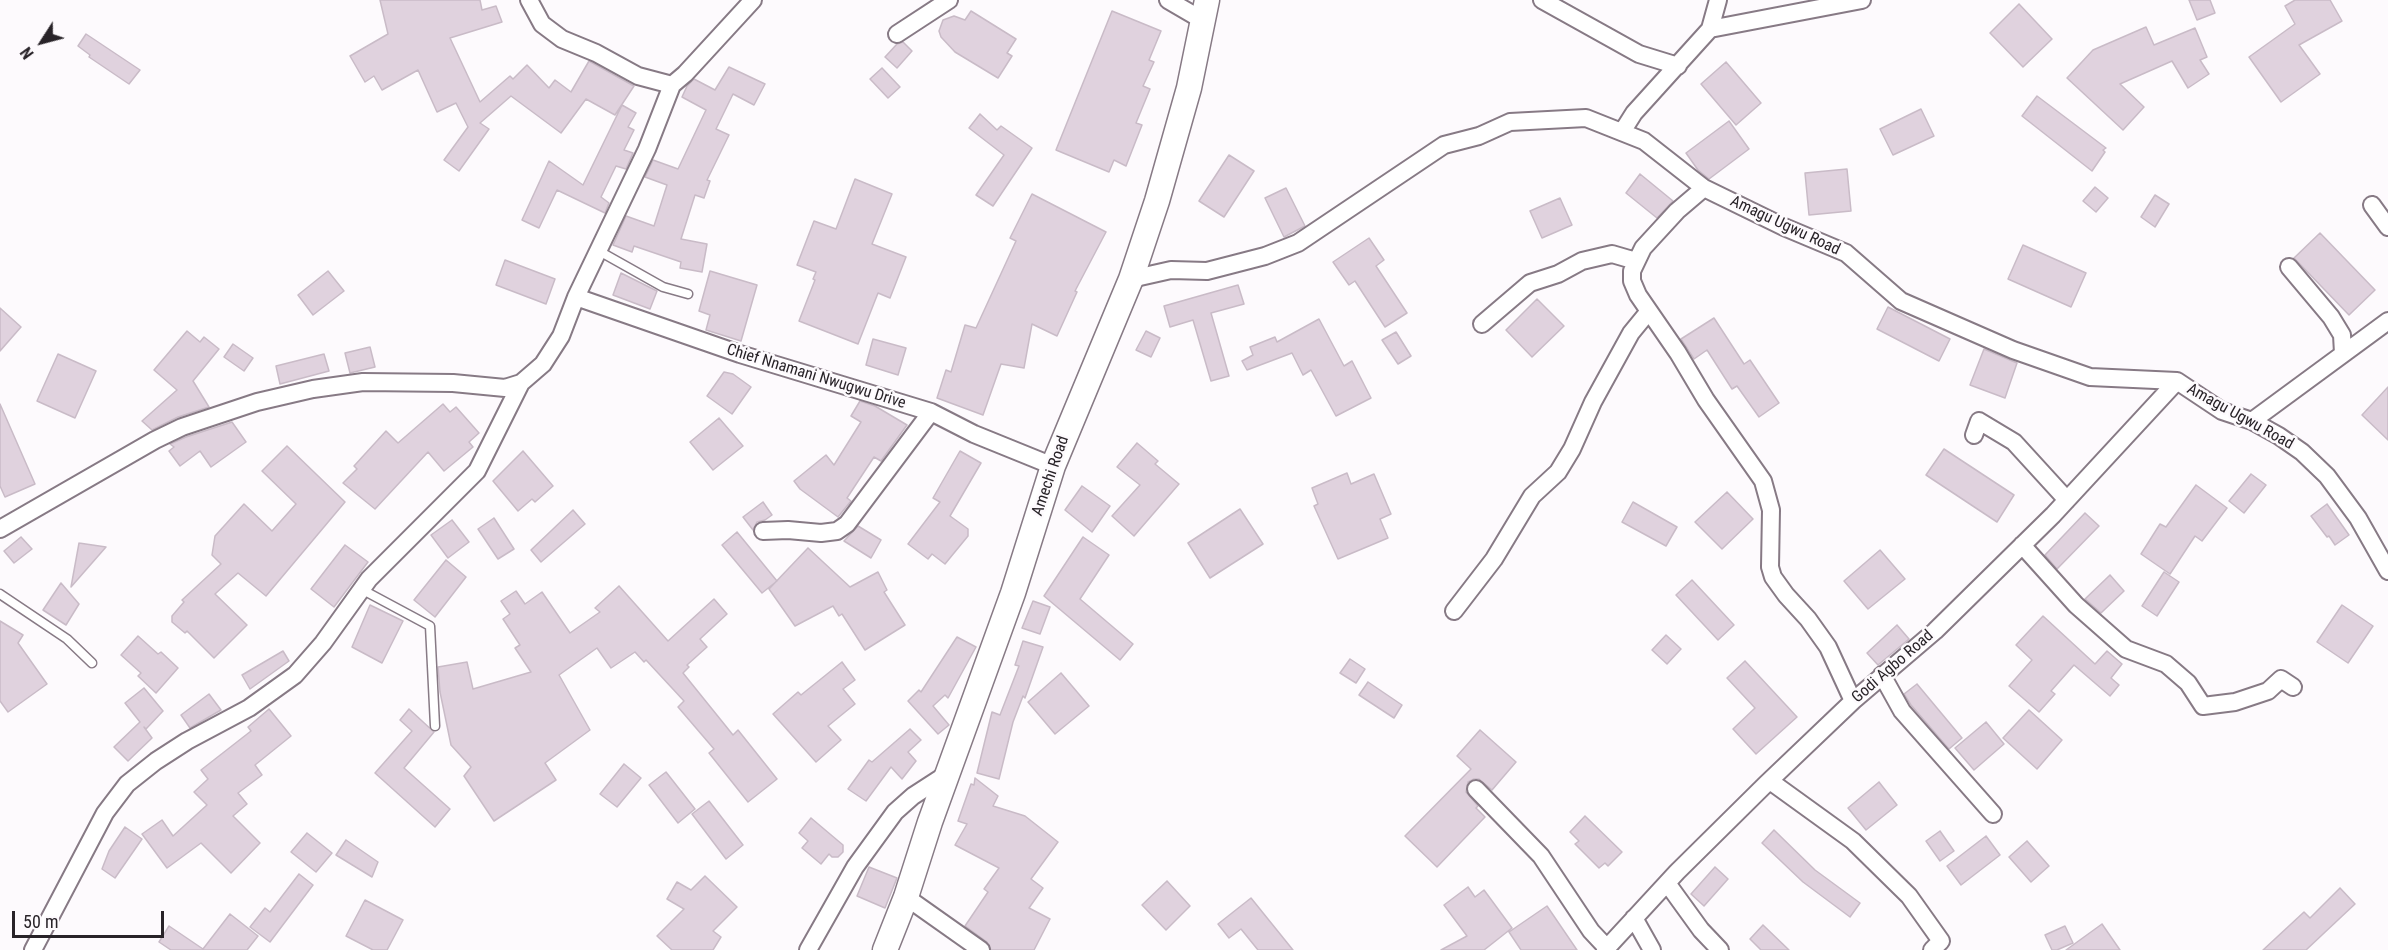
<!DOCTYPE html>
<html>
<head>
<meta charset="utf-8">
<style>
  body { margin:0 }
  #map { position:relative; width:2388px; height:950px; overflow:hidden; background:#fdfafd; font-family:"Roboto Condensed",sans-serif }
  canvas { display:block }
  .north { position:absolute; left:12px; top:12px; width:60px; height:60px; -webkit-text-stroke:4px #fdfafd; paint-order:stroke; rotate:234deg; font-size:16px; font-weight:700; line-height:24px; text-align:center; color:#282328 }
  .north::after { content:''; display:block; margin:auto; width:21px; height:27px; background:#282328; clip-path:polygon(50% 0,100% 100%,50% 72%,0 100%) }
  .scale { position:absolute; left:12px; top:911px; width:152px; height:27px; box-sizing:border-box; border:3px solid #282328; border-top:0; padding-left:8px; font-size:18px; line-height:21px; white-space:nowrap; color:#282328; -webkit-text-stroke:4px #fdfafd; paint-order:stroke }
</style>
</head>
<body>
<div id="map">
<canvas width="2388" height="950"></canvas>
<div class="north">N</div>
<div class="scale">50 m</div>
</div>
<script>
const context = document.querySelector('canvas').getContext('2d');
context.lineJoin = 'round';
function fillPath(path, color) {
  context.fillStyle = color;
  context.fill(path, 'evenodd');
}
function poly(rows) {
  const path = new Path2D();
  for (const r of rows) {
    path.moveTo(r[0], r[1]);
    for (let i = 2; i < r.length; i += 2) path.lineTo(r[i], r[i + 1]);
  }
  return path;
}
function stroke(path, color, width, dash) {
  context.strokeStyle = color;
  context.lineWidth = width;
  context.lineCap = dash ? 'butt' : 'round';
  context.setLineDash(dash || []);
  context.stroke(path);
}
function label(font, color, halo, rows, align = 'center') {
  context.font = font + ' "Roboto Condensed",sans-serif';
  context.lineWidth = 5;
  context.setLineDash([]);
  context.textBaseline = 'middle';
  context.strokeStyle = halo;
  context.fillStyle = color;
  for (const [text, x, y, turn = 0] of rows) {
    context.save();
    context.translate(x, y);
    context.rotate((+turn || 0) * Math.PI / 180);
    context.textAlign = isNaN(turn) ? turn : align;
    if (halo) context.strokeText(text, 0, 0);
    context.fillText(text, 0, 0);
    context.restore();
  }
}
const building = poly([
  [380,0,480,0,482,10,496,6,502,22,450,38,480,102,510,76,513,79,527,65,549,88,555,80,571,92,589,61,634,86,615,115,586,99,561,133,511,96,480,123,489,129,459,171,444,160,468,127,456,103,437,112,418,70,382,90,374,76,365,82,350,56,388,34,380,0],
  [2189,0,2210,0,2215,13,2197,20,2189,0],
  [2295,0,2330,0,2342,21,2299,45,2320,74,2281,102,2249,57,2295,24,2285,6,2295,0],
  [2019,4,2052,39,2023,67,1990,33,2019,4],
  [971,11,1016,39,1007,53,1012,56,998,78,955,52,941,37,939,31,943,20,954,16,965,20,971,11],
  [1112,11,1161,31,1149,60,1154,62,1143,86,1150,89,1136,123,1142,125,1126,166,1114,160,1109,172,1056,150,1112,11],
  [2146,27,2154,45,2195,28,2207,57,2200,60,2209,74,2188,88,2172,61,2120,84,2144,107,2123,130,2067,78,2093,50,2146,27],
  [86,34,140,70,129,84,89,57,90,55,78,46,86,34],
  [903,42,912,51,897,68,885,57,897,44,903,42],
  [1726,62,1761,103,1736,125,1701,84,1726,62],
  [729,67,765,84,754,105,733,94,716,129,729,135,707,180,710,181,704,198,695,195,681,239,707,244,702,272,680,268,681,262,634,246,632,252,613,245,626,216,654,226,667,185,645,177,653,160,678,169,706,110,682,97,687,86,694,79,715,90,729,67],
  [882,68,900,87,888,98,870,79,882,68],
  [2037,96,2106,148,2103,150,2105,152,2092,171,2022,116,2037,96],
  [622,105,636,113,628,127,634,130,624,150,633,153,626,169,616,166,601,197,609,203,605,213,557,190,539,228,522,220,549,161,583,185,622,105],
  [1921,109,1934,136,1893,155,1880,129,1921,109],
  [980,114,997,130,1001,126,1032,148,993,206,976,195,1004,155,969,128,980,114],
  [1729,121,1749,149,1709,179,1698,170,1686,153,1729,121],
  [1229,155,1254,171,1224,217,1199,201,1229,155],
  [1847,169,1851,211,1809,215,1805,173,1847,169],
  [1640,174,1673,201,1657,218,1626,193,1640,174],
  [855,179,892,194,872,244,906,257,890,298,878,293,858,344,799,321,815,280,813,279,816,272,797,265,814,221,836,229,855,179],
  [2095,187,2108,198,2096,212,2083,201,2095,187],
  [1286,188,1305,226,1284,237,1265,198,1286,188],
  [1032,194,1106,232,1075,291,1077,292,1057,336,1032,324,1024,368,1001,364,983,415,937,398,946,370,951,372,965,325,976,328,1016,241,1010,238,1032,194],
  [2155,195,2169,204,2155,227,2141,217,2155,195],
  [1560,198,1572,225,1542,238,1530,211,1560,198],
  [2320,233,2375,290,2349,315,2294,258,2320,233],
  [1369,238,1384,260,1376,266,1407,313,1385,327,1355,281,1349,285,1333,262,1369,238],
  [2023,245,2086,273,2071,307,2008,279,2023,245],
  [505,260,555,279,546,304,496,285,505,260],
  [328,271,344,291,313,315,298,295,328,271],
  [710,271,757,285,741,341,706,330,710,315,699,311,710,271],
  [621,273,657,291,650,309,613,295,621,273],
  [1238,285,1244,304,1211,313,1229,376,1211,381,1193,320,1170,327,1164,306,1238,285],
  [1537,299,1564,326,1532,357,1506,330,1537,299],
  [1888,307,1950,339,1939,361,1877,329,1888,307],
  [0,308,21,327,0,351,0,308],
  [1714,318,1744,364,1750,360,1779,403,1759,417,1737,386,1732,389,1707,350,1694,359,1681,339,1714,318],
  [1319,319,1344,366,1352,361,1371,398,1336,416,1311,370,1303,375,1292,353,1247,370,1242,361,1253,355,1250,347,1275,337,1277,342,1319,319],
  [187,331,200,342,204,337,219,349,193,381,209,407,178,417,152,430,142,421,177,390,154,370,187,331],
  [1146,331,1160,338,1151,357,1136,350,1146,331],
  [1396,332,1411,356,1398,364,1382,340,1396,332],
  [873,339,906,348,898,375,866,365,873,339],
  [233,344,253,358,244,371,224,357,233,344],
  [370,347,375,367,350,373,345,353,370,347],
  [1984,349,2017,363,2005,398,1970,385,1984,349],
  [58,354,96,371,75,418,37,401,58,354],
  [324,354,329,371,280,384,276,366,324,354],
  [724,372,733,374,751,387,732,414,707,396,724,372],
  [2388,387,2388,440,2362,415,2388,387],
  [860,401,875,406,907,425,881,461,874,457,847,498,851,501,838,517,800,489,794,481,826,455,834,465,861,422,851,416,860,401],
  [0,404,35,484,5,497,0,486,0,404],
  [443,404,450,412,456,407,479,433,469,442,473,447,444,471,428,452,375,509,343,483,357,469,354,466,386,431,398,443,443,404],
  [719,418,743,446,713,470,690,442,719,418],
  [232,422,246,442,211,467,200,451,180,466,169,451,174,447,170,444,186,437,232,422],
  [1137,443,1158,461,1155,464,1179,484,1134,536,1112,516,1140,485,1117,467,1137,443],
  [287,446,345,502,266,596,238,573,215,594,247,625,214,658,187,631,185,633,172,622,172,616,184,602,182,600,221,564,212,555,215,536,244,504,272,531,296,504,262,471,287,446],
  [1944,449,2014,495,1997,522,1926,475,1944,449],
  [523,451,553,486,535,502,532,499,518,511,493,481,523,451],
  [960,451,981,463,950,516,968,529,968,536,945,564,932,554,928,559,908,544,940,502,933,498,960,451],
  [1347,473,1351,484,1374,474,1391,514,1380,519,1388,538,1338,559,1314,506,1318,504,1312,488,1347,473],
  [2251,474,2266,485,2244,513,2229,501,2251,474],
  [2196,485,2227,508,2202,541,2195,536,2170,574,2141,554,2160,524,2166,527,2196,485],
  [1082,486,1110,506,1092,532,1065,510,1082,486],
  [1727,492,1753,519,1722,549,1695,522,1727,492],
  [763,502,772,515,765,520,757,522,753,530,743,517,763,502],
  [1633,502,1677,527,1666,546,1622,522,1633,502],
  [2327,504,2349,535,2335,545,2329,536,2327,537,2311,516,2327,504],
  [1240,509,1263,544,1210,578,1188,543,1240,509],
  [573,510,585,524,541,562,531,550,573,510],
  [2085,513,2099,526,2057,569,2045,555,2085,513],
  [494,518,514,549,498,559,478,529,494,518],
  [452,520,469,542,448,558,431,535,452,520],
  [858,526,881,540,871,558,844,541,858,526],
  [737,532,777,581,762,593,722,545,737,532],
  [21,537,32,549,14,563,4,551,21,537],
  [1083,537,1109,555,1080,599,1133,644,1120,660,1044,596,1083,537],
  [79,543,106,547,71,587,79,543],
  [345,545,368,562,334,607,311,589,345,545],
  [808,548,850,587,878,572,887,590,884,592,905,625,865,650,842,614,839,616,833,606,795,626,769,589,808,548],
  [1880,550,1905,579,1868,609,1844,581,1880,550],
  [446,560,466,577,435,617,414,600,446,560],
  [2164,572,2179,582,2157,616,2142,606,2164,572],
  [2110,575,2124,591,2101,613,2085,599,2110,575],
  [1692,580,1734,625,1718,640,1676,595,1692,580],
  [61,583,79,604,66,625,43,610,61,583],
  [619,586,668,641,714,599,727,614,700,639,707,647,687,665,689,667,683,673,733,735,738,730,777,779,748,802,709,753,714,749,678,707,684,701,646,660,644,662,635,652,611,668,597,648,559,675,590,730,545,763,556,780,494,821,464,776,471,767,451,745,440,692,438,667,467,662,473,689,531,672,515,648,520,645,503,619,510,614,501,601,516,591,525,604,542,592,570,633,600,612,595,608,619,586],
  [1033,601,1050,607,1040,634,1022,628,1033,601],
  [370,605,403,621,382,663,352,647,370,605],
  [2342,605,2373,626,2348,663,2317,642,2342,605],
  [2043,616,2095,664,2107,651,2122,664,2111,678,2119,685,2110,696,2074,665,2051,691,2055,694,2039,712,2009,686,2032,660,2016,645,2043,616],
  [0,621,23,635,18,643,47,684,8,712,0,701,0,621],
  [1897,625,1909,639,1878,665,1867,653,1897,625],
  [1666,635,1681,649,1667,664,1652,650,1666,635],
  [138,636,158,654,161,652,178,668,156,693,138,676,141,673,121,655,138,636],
  [957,637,976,647,948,698,945,695,933,706,949,725,938,734,908,701,919,690,921,692,957,637],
  [1023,641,1043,647,1025,698,1023,696,1013,722,999,779,977,773,992,712,1000,715,1019,666,1015,665,1023,641],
  [283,651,289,661,250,689,242,675,283,651],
  [1350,659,1365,669,1356,683,1340,673,1350,659],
  [1745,661,1797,717,1756,754,1733,729,1755,708,1727,678,1745,661],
  [842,662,855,680,843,689,855,704,828,726,841,740,816,762,773,714,798,692,801,695,842,662],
  [1061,673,1089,706,1055,734,1028,702,1061,673],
  [1368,682,1402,705,1394,718,1359,695,1368,682],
  [1917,684,1962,738,1949,749,1911,705,1904,694,1917,684],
  [144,688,163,711,146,729,144,727,152,738,128,761,114,747,140,722,125,703,144,688],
  [209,694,221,710,190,728,181,715,209,694],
  [269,709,291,736,255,765,262,775,238,793,247,804,233,816,260,843,231,873,201,843,167,868,142,834,162,820,173,836,207,805,194,792,208,779,201,770,251,731,248,727,269,709],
  [409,709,434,732,404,768,450,809,435,827,375,773,412,731,400,720,409,709],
  [2029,710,2062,740,2037,769,2003,738,2029,710],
  [1986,722,2004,744,1974,770,1955,748,1986,722],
  [910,729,921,740,908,752,916,761,902,779,891,767,866,801,848,789,869,760,872,762,910,729],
  [1480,730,1516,762,1492,790,1479,779,1474,779,1468,782,1466,792,1478,806,1476,808,1485,817,1437,867,1405,836,1471,769,1457,756,1480,730],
  [624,764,641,778,617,807,600,794,624,764],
  [666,772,695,809,678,823,649,785,666,772],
  [975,778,998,796,993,806,1025,816,1058,842,1031,879,1043,888,1029,908,1050,919,1034,950,991,950,987,942,965,926,988,892,984,889,999,868,955,845,967,824,958,821,971,784,974,785,975,778],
  [1879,782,1897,805,1866,830,1848,808,1879,782],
  [709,801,743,845,726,859,692,814,709,801],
  [1585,816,1622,852,1608,866,1605,863,1599,868,1575,844,1579,841,1570,832,1585,816],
  [811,818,843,845,843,852,838,857,832,857,829,854,821,864,802,848,808,841,799,833,811,818],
  [125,827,142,839,115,878,102,869,109,851,125,827],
  [1774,830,1815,870,1860,903,1850,917,1803,882,1762,843,1774,830],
  [1940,831,1954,851,1940,861,1926,841,1940,831],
  [307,833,332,853,316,872,291,852,307,833],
  [1986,836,2000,855,1961,885,1947,866,1986,836],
  [346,840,378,862,372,877,336,855,346,840],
  [2027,841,2049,866,2031,882,2009,857,2027,841],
  [869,867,897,878,885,908,857,896,869,867],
  [1715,867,1728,879,1704,906,1691,894,1715,867],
  [299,874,313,885,270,942,250,927,265,908,270,912,299,874],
  [705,876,737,907,713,931,721,937,713,950,672,950,657,936,684,909,667,899,677,882,691,890,705,876],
  [1167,881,1190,906,1166,930,1142,905,1167,881],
  [1468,887,1475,897,1484,890,1512,928,1484,950,1441,950,1467,936,1444,905,1468,887],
  [2340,888,2355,904,2306,950,2263,950,2304,912,2310,918,2340,888],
  [1251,898,1293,950,1258,950,1241,929,1229,938,1218,924,1251,898],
  [365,900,403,920,387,950,373,950,346,936,365,900],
  [1547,906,1577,950,1521,950,1509,932,1547,906],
  [230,914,258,936,247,950,171,950,159,942,169,926,203,949,230,914],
  [2102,924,2120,950,2066,950,2102,924],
  [1763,925,1789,950,1761,950,1750,939,1763,925],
  [2065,926,2073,943,2057,950,2052,950,2045,935,2065,926]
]);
const service = poly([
  [599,251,663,287,688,294],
  [361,589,430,626,435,726],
  [0,594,67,639,92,663]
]);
const minor = poly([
  [529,0,542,24,562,39,596,53,638,76,672,85],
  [1168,0,1204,21],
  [1542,0,1639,54,1678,66],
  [1710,29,1862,0],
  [897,34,949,0],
  [1622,132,1634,113,1710,29,1718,0],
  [1704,188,1677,211,1643,248,1632,271,1632,281,1638,295,1678,353,1706,400,1763,481,1771,510,1770,567,1773,577,1786,595,1808,619,1828,647,1853,701],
  [2372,205,2388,227],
  [2289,267,2331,317,2342,335,2343,353],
  [1131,279,1171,270,1207,271,1265,256,1298,243,1444,145,1479,136,1510,122,1586,118,1644,141,1704,188,1784,227,1846,253,1901,301,2013,350,2090,377,2177,381,2222,411,2252,421,2279,436,2302,452,2327,476,2358,518,2388,571],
  [576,297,740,354,931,412,974,434,1053,466],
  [1482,324,1530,283,1558,274,1582,261,1612,254,1636,261],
  [2252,421,2388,321],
  [1974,435,1979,421,2014,442,2067,500],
  [0,529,155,440,182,427,257,402,313,389,363,382,453,383,505,388,521,383],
  [763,531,788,530,821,533,837,531,847,524,931,412],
  [2022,545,2076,605,2126,649,2166,664,2188,683,2203,706,2235,702,2268,691,2281,679,2293,687],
  [1454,611,1494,559,1532,496,1558,472,1572,449,1593,402,1631,333,1649,311],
  [1882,675,1902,711,1993,814],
  [1770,781,1853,841,1909,896,1941,941,1932,950],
  [1476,789,1541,856,1591,931,1607,948],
  [1667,883,1701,930,1720,950],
  [906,897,981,950],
  [1634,918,1652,950],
  [33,950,105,813,127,784,156,761,187,741,249,708,295,675,323,643,369,579,477,471,521,383,543,364,561,336,576,297,647,149,672,85,685,74,753,0],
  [808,950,855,867,895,812,913,796,947,774],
  [1605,950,1677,872,1766,784,1853,701,1935,631,2053,515,2177,381]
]);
const secondary = poly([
  [885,950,906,897,930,822,1013,593,1053,466,1131,279,1157,201,1189,88,1207,0]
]);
const streetNames = [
  ["Amagu Ugwu Road",1785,226,25],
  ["Chief Nnamani Nwugwu Drive",816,377,17],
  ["Amagu Ugwu Road",2240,417,29],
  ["Amechi Road",1051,476,-71],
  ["Godi Agbo Road",1893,667,-41]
];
fillPath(building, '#e0d2de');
stroke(building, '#c9bbc7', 1.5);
stroke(service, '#877a85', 11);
stroke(minor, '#877a85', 20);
stroke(secondary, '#877a85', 27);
stroke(service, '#fff', 8);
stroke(minor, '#fff', 16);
stroke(secondary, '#fff', 24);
label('16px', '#282328', '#fdfafd', streetNames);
</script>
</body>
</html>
